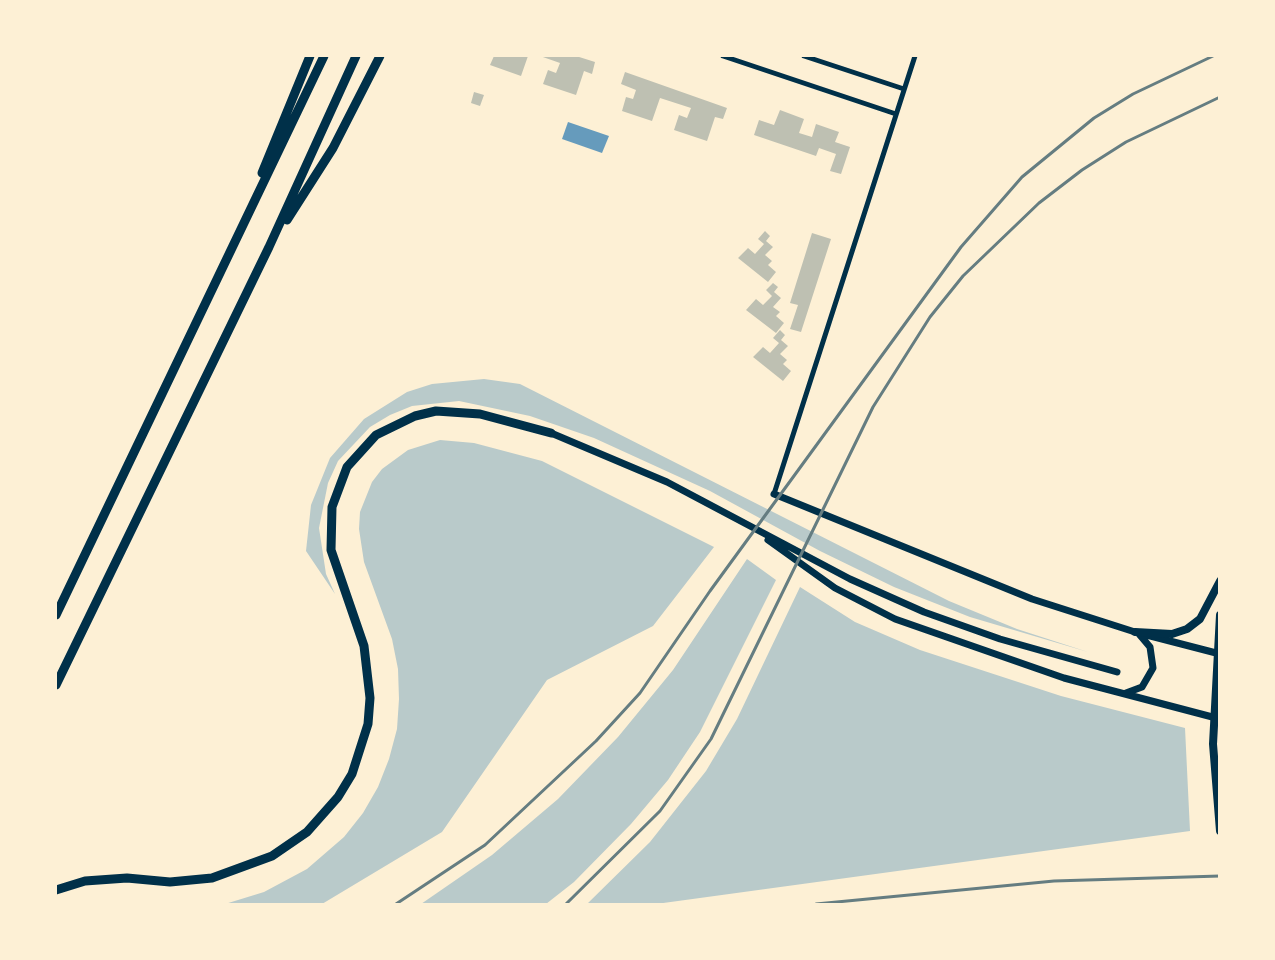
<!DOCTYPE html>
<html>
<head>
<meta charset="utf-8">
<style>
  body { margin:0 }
  #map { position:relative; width:1275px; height:960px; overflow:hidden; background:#fdf0d5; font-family:"Varela Round",sans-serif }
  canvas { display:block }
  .frame { position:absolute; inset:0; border:57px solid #fdf0d5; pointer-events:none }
</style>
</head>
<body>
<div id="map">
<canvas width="1275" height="960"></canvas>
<div class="frame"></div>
</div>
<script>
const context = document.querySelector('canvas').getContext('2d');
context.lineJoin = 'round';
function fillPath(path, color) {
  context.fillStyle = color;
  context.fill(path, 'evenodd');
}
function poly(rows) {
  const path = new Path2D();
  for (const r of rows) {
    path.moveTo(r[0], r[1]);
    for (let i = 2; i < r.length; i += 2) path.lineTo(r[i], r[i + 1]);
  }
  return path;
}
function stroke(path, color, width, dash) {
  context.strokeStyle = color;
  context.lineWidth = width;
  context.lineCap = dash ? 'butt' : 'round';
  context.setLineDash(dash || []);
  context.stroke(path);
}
const green = poly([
  [484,379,520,384,949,601,1017,629,1088,652,970,617,894,587,820,551,710,491,594,438,530,416,459,401,412,406,390,415,370,427,338,461,328,483,319,528,326,574,335,594,306,551,311,505,330,458,364,419,407,392,432,384],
  [440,440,474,443,542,461,714,547,653,626,547,680,442,832,322,904,225,904,264,892,307,869,344,837,363,813,378,787,389,759,397,729,399,699,398,669,392,639,364,562,359,529,360,512,372,482,382,469,408,450],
  [747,559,776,580,700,732,668,780,631,824,574,882,546,904,421,904,492,855,558,799,618,737,673,670],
  [800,587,855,622,920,650,1061,696,1185,728,1190,831,656,904,587,904,650,842,706,771,737,719]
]);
const water = poly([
  [568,122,609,136,602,153,562,139]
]);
const building = poly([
  [494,56,528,56,521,76,490,65],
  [540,56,576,56,595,62,592,74,584,71,576,95,543,84,548,70,556,73,560,63],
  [625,72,727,108,723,119,715,117,707,141,674,130,679,115,687,118,691,108,660,98,652,121,622,111,626,97,633,99,636,90,621,84],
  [474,92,484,95,480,106,471,103],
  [780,110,804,119,799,133,812,137,816,124,839,132,835,142,850,147,841,174,830,171,836,154,819,148,816,156,754,135,759,120,774,125],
  [765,231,770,236,766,241,773,247,765,255,772,261,768,265,776,272,768,282,738,258,748,248,755,254,764,244,758,239],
  [812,233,831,239,801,332,790,329,798,305,790,303],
  [773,283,778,287,774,292,781,298,773,307,780,312,776,316,784,323,776,333,746,310,756,299,763,305,772,296,766,290],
  [780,330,785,335,781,340,788,346,780,354,787,360,783,364,791,371,783,381,753,357,763,347,770,353,779,343,773,338]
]);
const minor = poly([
  [723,56,896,114],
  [804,56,904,89],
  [774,494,915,56]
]);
const tertiary = poly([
  [551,433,667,482,850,579,924,612,1000,639,1117,672],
  [774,494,1032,599,1135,632,1220,654],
  [768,540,835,588,895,619,1064,678,1220,719],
  [1126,693,1142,687,1153,668,1150,647,1139,634]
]);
const secondary = poly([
  [1220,615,1213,744,1220,831],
  [1135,632,1172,634,1187,629,1200,619,1220,581]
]);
const trunk = poly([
  [262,173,310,56],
  [287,220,333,148,380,56],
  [56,615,324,56],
  [56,685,269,247,356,56],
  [56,890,85,881,127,878,170,882,212,878,272,856,307,832,338,797,352,774,368,724,370,698,364,646,331,550,332,507,347,467,376,435,415,416,436,411,480,414,551,433]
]);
const rail = poly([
  [396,904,485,845,596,741,640,693,710,591,961,247,1022,177,1094,118,1133,94,1213,56],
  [566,904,660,811,711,739,873,407,930,317,963,276,1039,203,1082,170,1126,142,1220,97],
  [816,904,1054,881,1220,876]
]);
fillPath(green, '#b9caca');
fillPath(water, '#669bbc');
fillPath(building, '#bec0b2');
stroke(minor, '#003049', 5);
stroke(tertiary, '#003049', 7);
stroke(secondary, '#003049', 8);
stroke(trunk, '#003049', 9);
stroke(rail, '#657d81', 3);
</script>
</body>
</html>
